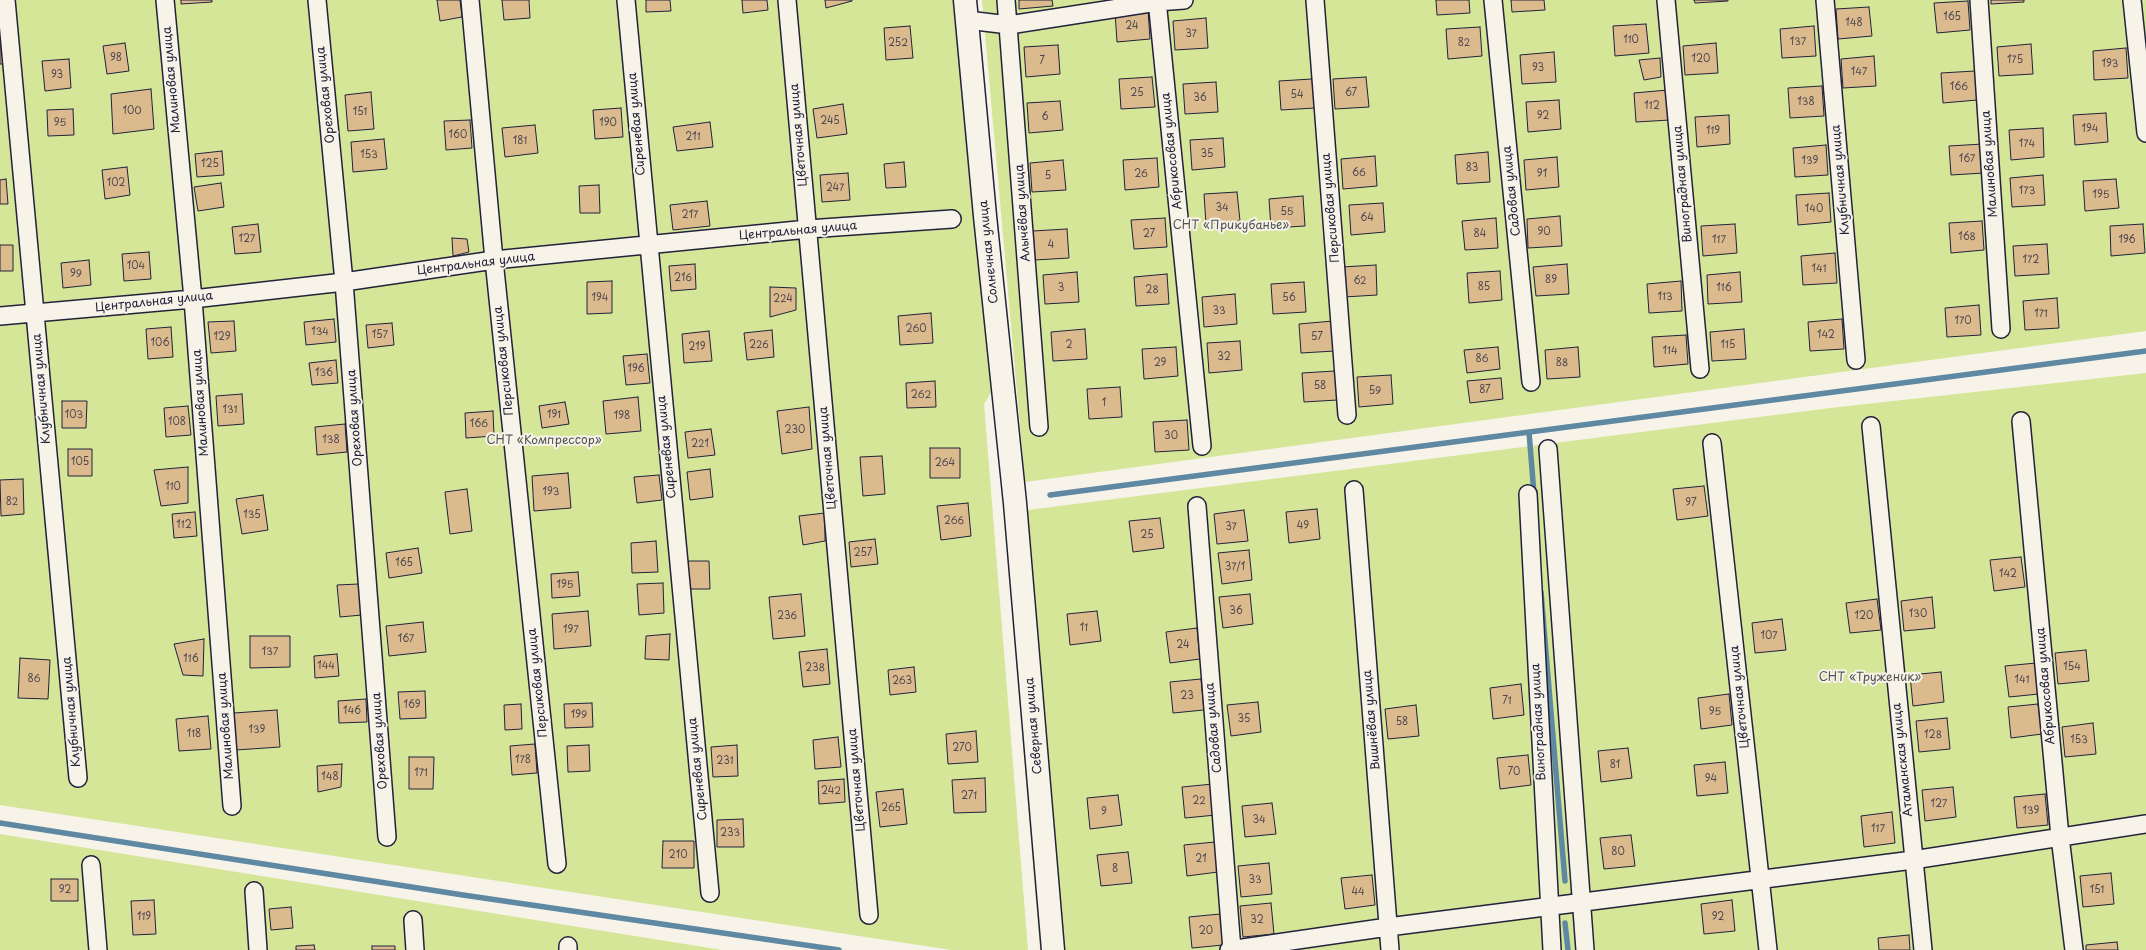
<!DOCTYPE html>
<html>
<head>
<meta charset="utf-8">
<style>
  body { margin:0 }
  canvas { display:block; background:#f7f3e8 }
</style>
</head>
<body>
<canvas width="2146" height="950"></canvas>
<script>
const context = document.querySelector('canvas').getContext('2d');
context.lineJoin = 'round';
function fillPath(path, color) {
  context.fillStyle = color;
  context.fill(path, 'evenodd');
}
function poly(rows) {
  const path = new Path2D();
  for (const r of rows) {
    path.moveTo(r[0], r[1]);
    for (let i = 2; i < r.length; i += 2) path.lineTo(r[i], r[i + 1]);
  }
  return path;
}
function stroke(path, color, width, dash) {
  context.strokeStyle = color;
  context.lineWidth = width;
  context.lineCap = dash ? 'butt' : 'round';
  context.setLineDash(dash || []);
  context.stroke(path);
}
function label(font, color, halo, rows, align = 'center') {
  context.font = font + ' "Playpen Sans",sans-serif';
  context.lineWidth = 4;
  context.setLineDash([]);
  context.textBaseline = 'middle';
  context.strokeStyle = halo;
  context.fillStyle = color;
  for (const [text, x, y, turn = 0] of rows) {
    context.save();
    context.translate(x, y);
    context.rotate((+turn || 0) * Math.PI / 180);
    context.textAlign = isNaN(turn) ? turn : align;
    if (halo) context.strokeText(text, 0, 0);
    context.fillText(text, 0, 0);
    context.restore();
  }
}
const green = poly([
  [0,0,974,0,1006,368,984,404,1028,950,951,950,0,805],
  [982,0,2146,0,2146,331,1025,482],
  [2146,373,2146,950,1040,950,1004,513,1830,408],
  [0,834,722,950,0,950]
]);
const stream = poly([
  [1529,432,1534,494],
  [1050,495,2146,351],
  [1541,592,1565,881],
  [0,823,463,895,839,950],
  [1565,923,1568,950]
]);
const building = poly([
  [181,0,212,0,212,2,181,4,181,0],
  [437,0,460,0,462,17,440,21,437,0],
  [502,0,529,0,530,18,504,20,502,0],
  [646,0,670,0,671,11,646,12,646,0],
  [742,0,767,0,768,10,743,13,742,0],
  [825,0,852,0,852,1,826,8,825,0],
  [1019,0,1052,0,1053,6,1019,9,1019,0],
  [1436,0,1469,0,1470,13,1437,15,1436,0],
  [1511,0,1544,0,1545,10,1512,12,1511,0],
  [1694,0,1728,0,1728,1,1695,3,1694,0],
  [1991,0,2024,0,2024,2,1991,4,1991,0],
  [1968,1,1970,30,1937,33,1934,3,1968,1],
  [1869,7,1872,36,1838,39,1836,9,1869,7],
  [1148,10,1150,39,1117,42,1115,12,1148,10],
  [1206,18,1208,48,1175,50,1173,21,1206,18],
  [1646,24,1649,53,1615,56,1613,26,1646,24],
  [910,26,913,58,886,60,884,28,910,26],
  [1814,26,1816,56,1782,58,1780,29,1814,26],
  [1480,27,1482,56,1448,59,1446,29,1480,27],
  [6,33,9,64,0,64,0,34,6,33],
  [125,43,129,71,107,74,103,46,125,43],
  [1716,43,1718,73,1685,75,1683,46,1716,43],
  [2031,44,2033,74,1999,76,1997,47,2031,44],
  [1058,45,1060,74,1026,77,1024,47,1058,45],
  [2126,48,2128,78,2094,80,2093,51,2126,48],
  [1554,52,1556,82,1522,84,1520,55,1554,52],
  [1874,56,1876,86,1843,88,1841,59,1874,56],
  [1660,58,1661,77,1644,80,1639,60,1660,58],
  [69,59,71,88,45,91,42,61,69,59],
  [1975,71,1977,100,1943,103,1941,73,1975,71],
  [1152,77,1155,107,1121,109,1119,79,1152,77],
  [1366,77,1369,107,1335,109,1333,79,1366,77],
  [1312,79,1315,108,1281,110,1279,81,1312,79],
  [1216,82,1218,112,1185,114,1183,84,1216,82],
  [1822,86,1824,116,1790,118,1788,88,1822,86],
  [151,89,154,129,113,134,111,94,151,89],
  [1668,90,1670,120,1636,122,1634,93,1668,90],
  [371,92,374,129,348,131,345,95,371,92],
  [1559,100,1561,129,1528,132,1526,102,1559,100],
  [1060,101,1063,130,1029,133,1027,103,1060,101],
  [843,104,847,134,817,138,813,109,843,104],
  [621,108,623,137,595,139,593,110,621,108],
  [73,109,74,135,48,136,47,110,73,109],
  [2106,113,2108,142,2075,145,2073,115,2106,113],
  [1729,115,1730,144,1697,147,1695,117,1729,115],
  [470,120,472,148,446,150,444,121,470,120],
  [710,122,713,147,677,151,673,127,710,122],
  [535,125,538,153,505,157,502,128,535,125],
  [2043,128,2044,157,2011,160,2009,130,2043,128],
  [1223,138,1225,167,1192,170,1190,140,1223,138],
  [384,139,387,169,353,172,351,142,384,139],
  [1983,144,1984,173,1951,175,1949,146,1983,144],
  [1826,145,1828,175,1795,177,1793,148,1826,145],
  [222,151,224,175,197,177,195,154,222,151],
  [1488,152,1490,182,1457,184,1455,155,1488,152],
  [1375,156,1377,186,1343,189,1341,159,1375,156],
  [1557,157,1559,187,1526,190,1524,160,1557,157],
  [1157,158,1159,187,1125,190,1123,160,1157,158],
  [1063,160,1066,190,1032,192,1030,163,1063,160],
  [904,162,906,187,886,188,884,164,904,162],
  [127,167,130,195,105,199,102,170,127,167],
  [848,173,850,200,822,202,820,175,848,173],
  [2043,175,2045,205,2012,207,2010,178,2043,175],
  [6,179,8,204,0,204,0,180,6,179],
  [2116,179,2119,208,2085,211,2083,181,2116,179],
  [221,183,224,207,198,211,194,187,221,183],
  [599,185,600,213,580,213,579,186,599,185],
  [1237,192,1240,221,1206,224,1204,194,1237,192],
  [1829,193,1831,222,1798,225,1796,195,1829,193],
  [1303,196,1305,226,1271,228,1269,199,1303,196],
  [707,201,710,226,673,230,670,205,707,201],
  [1383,203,1385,232,1351,235,1349,205,1383,203],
  [1560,216,1562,246,1528,248,1527,219,1560,216],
  [1165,218,1167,247,1134,249,1131,220,1165,218],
  [1496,218,1498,248,1465,250,1462,221,1496,218],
  [1982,221,1984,250,1951,253,1949,223,1982,221],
  [258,224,261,252,235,254,232,227,258,224],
  [1735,224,1737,253,1703,256,1701,226,1735,224],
  [2143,224,2145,253,2111,256,2110,226,2143,224],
  [1067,229,1069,258,1035,260,1033,231,1067,229],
  [452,238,467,239,469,252,453,256,452,238],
  [2047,244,2049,274,2015,276,2013,246,2047,244],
  [0,245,13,245,13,271,0,271,0,245],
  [149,252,151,279,124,281,122,254,149,252],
  [1835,253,1837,283,1803,285,1801,256,1835,253],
  [89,260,91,285,63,288,61,263,89,260],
  [695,264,696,289,671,291,669,266,695,264],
  [1567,264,1569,294,1536,296,1533,267,1567,264],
  [1376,265,1377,295,1344,297,1342,267,1376,265],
  [1500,271,1502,300,1469,303,1467,273,1500,271],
  [1077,272,1079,302,1045,304,1043,275,1077,272],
  [1740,272,1742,302,1708,304,1707,275,1740,272],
  [1167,274,1169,304,1136,306,1134,277,1167,274],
  [612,281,612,313,587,314,587,282,612,281],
  [1681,281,1682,311,1649,313,1647,284,1681,281],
  [1304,282,1306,312,1273,314,1271,284,1304,282],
  [770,287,796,288,796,310,770,317,770,287],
  [1235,294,1237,324,1204,327,1202,297,1235,294],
  [2057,298,2059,328,2025,330,2023,301,2057,298],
  [1979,305,1981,335,1947,337,1945,308,1979,305],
  [931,313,933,343,900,345,898,316,931,313],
  [334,319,336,342,306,345,304,322,334,319],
  [1842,319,1844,349,1810,351,1808,322,1842,319],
  [234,321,236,351,211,353,208,322,234,321],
  [1333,321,1335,351,1301,353,1299,324,1333,321],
  [392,323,394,345,368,348,366,325,392,323],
  [171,327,173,357,148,359,146,329,171,327],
  [1085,329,1087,359,1053,361,1051,332,1085,329],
  [1744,329,1746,359,1712,361,1710,332,1744,329],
  [772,330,774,357,747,360,744,333,772,330],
  [709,331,712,361,684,363,682,334,709,331],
  [1686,335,1688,364,1654,367,1652,337,1686,335],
  [1240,341,1242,370,1209,373,1207,343,1240,341],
  [1176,347,1178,376,1144,379,1142,349,1176,347],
  [1498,347,1500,369,1467,373,1464,350,1498,347],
  [1578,347,1580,377,1547,379,1545,350,1578,347],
  [647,354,650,383,626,385,623,356,647,354],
  [336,360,338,383,312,385,309,363,336,360],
  [1335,371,1337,400,1304,402,1302,373,1335,371],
  [1391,375,1393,404,1359,407,1357,377,1391,375],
  [1501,378,1503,399,1470,403,1467,381,1501,378],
  [935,381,936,407,907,408,906,383,935,381],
  [1120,387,1122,417,1089,419,1087,389,1120,387],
  [242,394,244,424,218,426,216,396,242,394],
  [638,397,641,431,606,434,603,401,638,397],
  [62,401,87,401,86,428,62,428,62,401],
  [565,402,569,424,542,428,539,406,565,402],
  [188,406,191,435,166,437,164,408,188,406],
  [809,407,812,449,782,454,777,411,809,407],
  [493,411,494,436,466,438,465,413,493,411],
  [1187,420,1189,450,1155,452,1153,422,1187,420],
  [345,424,347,452,317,455,315,427,345,424],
  [711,429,715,455,688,458,685,432,711,429],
  [930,448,960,448,960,478,930,478,930,448],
  [68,449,92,449,92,476,68,476,68,449],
  [882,456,885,494,863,496,860,457,882,456],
  [188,467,188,503,161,506,154,470,188,467],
  [710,469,713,497,690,500,687,472,710,469],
  [568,473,571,508,534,511,532,476,568,473],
  [659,475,662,500,637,503,634,477,659,475],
  [23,479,24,514,1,516,0,480,23,479],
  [1704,486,1708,516,1677,520,1673,489,1704,486],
  [467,489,472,531,450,534,445,492,467,489],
  [263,495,268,530,242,534,236,499,263,495],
  [968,503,971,536,941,540,937,506,968,503],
  [1317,509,1320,539,1289,543,1286,512,1317,509],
  [1244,510,1248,541,1217,544,1214,514,1244,510],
  [195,512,197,536,174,538,172,514,195,512],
  [825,513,825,541,803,545,799,516,825,513],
  [1160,518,1164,548,1133,552,1129,521,1160,518],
  [875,539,878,564,851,567,849,542,875,539],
  [656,541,658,572,632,573,631,543,656,541],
  [418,548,422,573,389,578,386,553,418,548],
  [1249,550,1252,580,1222,584,1218,553,1249,550],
  [2021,557,2025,587,1994,591,1990,560,2021,557],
  [688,561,709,561,710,589,689,589,688,561],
  [578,572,580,596,552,598,551,574,578,572],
  [663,583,664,613,639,615,637,584,663,583],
  [359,584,362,615,340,617,337,585,359,584],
  [801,594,805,636,773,639,769,597,801,594],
  [1250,594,1253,624,1223,628,1219,597,1250,594],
  [1932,597,1935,628,1904,631,1901,601,1932,597],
  [1877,599,1881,630,1850,633,1846,603,1877,599],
  [588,611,591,646,554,649,552,614,588,611],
  [1097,611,1101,641,1070,645,1067,614,1097,611],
  [1782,619,1786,650,1755,653,1752,623,1782,619],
  [423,622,426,652,389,656,386,626,423,622],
  [1197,628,1200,659,1170,663,1166,632,1197,628],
  [670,634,669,660,645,659,646,636,670,634],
  [250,636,290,636,290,667,250,668,250,636],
  [204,639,203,676,183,675,174,644,204,639],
  [827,649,830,684,803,687,799,652,827,649],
  [2086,650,2089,681,2058,684,2055,653,2086,650],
  [337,654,339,676,315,678,314,656,337,654],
  [20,658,50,660,48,699,18,698,20,658],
  [2036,663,2039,694,2009,697,2005,666,2036,663],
  [914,667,916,692,890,695,888,670,914,667],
  [1941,672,1944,702,1913,706,1910,675,1941,672],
  [1201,679,1204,710,1173,713,1170,682,1201,679],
  [1521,684,1524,715,1493,719,1490,688,1521,684],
  [425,691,426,718,400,719,398,692,425,691],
  [1729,694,1732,725,1701,729,1698,698,1729,694],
  [366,699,367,722,339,723,338,701,366,699],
  [1258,702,1261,732,1231,736,1227,705,1258,702],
  [592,703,593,727,565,728,564,704,592,703],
  [521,704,522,729,505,730,504,705,521,704],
  [2038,704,2042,734,2011,738,2008,707,2038,704],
  [1416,705,1419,736,1388,739,1385,709,1416,705],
  [277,710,280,747,236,750,234,713,277,710],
  [208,716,211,749,179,751,176,719,208,716],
  [1947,718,1950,749,1919,752,1916,721,1947,718],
  [2093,723,2096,754,2065,757,2062,727,2093,723],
  [976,731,978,762,948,764,946,734,976,731],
  [838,737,841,767,815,769,813,740,838,737],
  [535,744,537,773,512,775,510,746,535,744],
  [589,745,590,771,568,772,567,746,589,745],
  [737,745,738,776,713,777,711,747,737,745],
  [1628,748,1632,778,1601,782,1598,751,1628,748],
  [1528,755,1531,785,1500,789,1497,758,1528,755],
  [409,757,434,757,433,789,409,789,409,757],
  [1725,762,1728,793,1697,796,1694,765,1725,762],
  [342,764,341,787,318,792,317,766,342,764],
  [985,778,986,812,954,813,952,780,985,778],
  [844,779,845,802,819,804,818,781,844,779],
  [1213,784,1216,815,1185,818,1182,787,1213,784],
  [1953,787,1956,817,1925,821,1922,790,1953,787],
  [903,789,907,824,880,827,876,792,903,789],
  [2045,794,2048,825,2017,828,2014,797,2045,794],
  [1118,795,1122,825,1090,829,1087,798,1118,795],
  [1272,803,1276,834,1245,837,1242,806,1272,803],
  [1892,812,1895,843,1864,847,1861,816,1892,812],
  [743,819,744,847,717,847,717,820,743,819],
  [1631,835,1635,866,1604,869,1600,838,1631,835],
  [663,841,694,841,694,868,662,868,663,841],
  [1215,842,1218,872,1187,876,1184,845,1215,842],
  [1128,852,1132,883,1101,886,1097,855,1128,852],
  [1269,863,1272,894,1241,897,1238,866,1269,863],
  [2111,873,2114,904,2083,907,2080,876,2111,873],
  [1372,875,1375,905,1345,909,1341,878,1372,875],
  [51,879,78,879,78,901,51,901,51,879],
  [154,900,156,934,133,935,131,901,154,900],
  [1732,900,1735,931,1704,934,1701,904,1732,900],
  [1271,903,1274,934,1243,937,1240,906,1271,903],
  [291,907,293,928,271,930,269,909,291,907],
  [1220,914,1223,945,1192,948,1189,917,1220,914],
  [1909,935,1910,950,1879,950,1878,938,1909,935],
  [2117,942,2118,950,2086,950,2086,945,2117,942],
  [314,945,315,950,296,950,296,946,314,945],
  [372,946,395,946,395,950,372,950,372,946]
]);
const minor = poly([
  [6,0,78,778],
  [165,0,193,299,232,806],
  [317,0,344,282,387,837],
  [470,0,494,260,557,864],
  [626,0,710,893],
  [787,0,869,915],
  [1006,0,1039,427],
  [1157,0,1202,446],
  [1315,0,1347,415],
  [1493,0,1531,382],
  [1666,0,1700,369],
  [1825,0,1856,360],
  [1979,0,2001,329],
  [2132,0,2146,133],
  [967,20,1009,25,1157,2,1184,0],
  [0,316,193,299,344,282,494,260,808,229,952,219],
  [2021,421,2060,837,2074,950],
  [1871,426,1923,950],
  [1712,443,1768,950],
  [1548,449,1585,950],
  [1354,490,1390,950],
  [1528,494,1552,950],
  [1197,506,1232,950],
  [91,865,98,950],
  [254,891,258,950],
  [413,920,415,950],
  [568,946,568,950],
  [1229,950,1388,927,1913,860,2146,824]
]);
const tertiary = poly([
  [965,0,985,216,1015,503,1053,950]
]);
const numberNames = [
  ["165",1952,17],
  ["148",1854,23],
  ["24",1132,26],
  ["37",1191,34],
  ["110",1631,40],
  ["137",1798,42],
  ["252",898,43],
  ["82",1464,43],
  ["98",116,58],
  ["120",1701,59],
  ["175",2015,60],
  ["7",1042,61],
  ["193",2110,64],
  ["93",1538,68],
  ["147",1859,72],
  ["93",57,75],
  ["166",1959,87],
  ["25",1137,93],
  ["67",1351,93],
  ["54",1297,95],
  ["36",1200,98],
  ["138",1806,102],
  ["112",1652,106],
  ["100",132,111],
  ["151",360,112],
  ["92",1543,116],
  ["6",1045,117],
  ["245",830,121],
  ["95",60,123],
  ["190",608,123],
  ["194",2090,129],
  ["119",1713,131],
  ["160",458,135],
  ["211",693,137],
  ["181",520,141],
  ["174",2027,144],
  ["35",1207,154],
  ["153",369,155],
  ["167",1967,159],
  ["139",1810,161],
  ["125",210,164],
  ["83",1472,168],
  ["66",1359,173],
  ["26",1141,174],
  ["91",1542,174],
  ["5",1048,176],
  ["102",116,183],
  ["247",835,188],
  ["173",2027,191],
  ["195",2101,195],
  ["34",1222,208],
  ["140",1814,209],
  ["55",1287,212],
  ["217",690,215],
  ["64",1367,218],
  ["90",1544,232],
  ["27",1149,234],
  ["84",1480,234],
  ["168",1967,237],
  ["127",247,239],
  ["117",1719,240],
  ["196",2127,240],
  ["4",1051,245],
  ["172",2031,260],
  ["104",136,266],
  ["141",1819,269],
  ["99",76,274],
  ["216",683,278],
  ["89",1551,280],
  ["62",1360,281],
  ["85",1484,287],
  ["3",1061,288],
  ["116",1724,288],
  ["28",1152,290],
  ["113",1665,297],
  ["194",600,298],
  ["56",1289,298],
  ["224",783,299],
  ["33",1219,311],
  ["171",2041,314],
  ["170",1963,321],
  ["260",916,329],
  ["134",320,332],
  ["157",380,335],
  ["142",1826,335],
  ["129",222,337],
  ["57",1317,337],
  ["106",160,343],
  ["226",759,345],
  ["2",1069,345],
  ["115",1728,345],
  ["219",697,347],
  ["114",1670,351],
  ["32",1224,357],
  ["86",1482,359],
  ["29",1160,363],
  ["88",1562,363],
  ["196",636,369],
  ["136",324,373],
  ["58",1320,386],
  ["87",1485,390],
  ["59",1375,391],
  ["262",921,395],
  ["1",1104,403],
  ["131",230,410],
  ["103",74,415],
  ["191",554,415],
  ["198",622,416],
  ["108",177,422],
  ["166",479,424],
  ["230",795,430],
  ["30",1171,436],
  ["138",331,440],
  ["221",700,444],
  ["105",80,462],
  ["264",945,463],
  ["110",173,487],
  ["193",551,492],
  ["82",12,502],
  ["97",1691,503],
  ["135",252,515],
  ["266",954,521],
  ["112",184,525],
  ["49",1303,526],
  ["37",1231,527],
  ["25",1147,535],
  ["257",863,553],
  ["165",404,563],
  ["37/1",1235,567],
  ["142",2008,574],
  ["195",565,585],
  ["36",1236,611],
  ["130",1918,614],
  ["236",787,616],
  ["120",1864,616],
  ["11",1084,628],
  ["197",571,630],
  ["107",1769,636],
  ["167",406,639],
  ["24",1183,645],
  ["137",270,652],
  ["116",191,659],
  ["144",326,666],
  ["154",2072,667],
  ["238",815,668],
  ["86",34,679],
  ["141",2022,680],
  ["263",902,681],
  ["23",1187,696],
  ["71",1507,701],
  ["169",412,705],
  ["146",352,711],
  ["95",1715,712],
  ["199",579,715],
  ["35",1244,719],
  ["58",1402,722],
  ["139",257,730],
  ["118",194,734],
  ["128",1933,735],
  ["153",2079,740],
  ["270",962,748],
  ["178",523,760],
  ["231",725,761],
  ["81",1615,765],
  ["70",1514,772],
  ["171",421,773],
  ["148",330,777],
  ["94",1711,779],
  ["242",831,791],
  ["271",969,796],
  ["22",1199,801],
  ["127",1939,804],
  ["265",891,808],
  ["139",2031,811],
  ["9",1104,812],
  ["34",1259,820],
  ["117",1878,829],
  ["233",730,833],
  ["80",1618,852],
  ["210",678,855],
  ["21",1201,859],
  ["8",1115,869],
  ["33",1255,880],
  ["92",65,890],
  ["151",2097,890],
  ["44",1358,892],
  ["119",144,917],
  ["92",1718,917],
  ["32",1257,920],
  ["20",1206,931]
];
const streetNames = [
  ["Малиновая улица",172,80,-95],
  ["Ореховая улица",326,95,-96],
  ["Сиреневая улица",637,124,-95],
  ["Цветочная улица",799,135,-95],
  ["Абрикосовая улица",1172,151,-96],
  ["Малиновая улица",1990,164,-94],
  ["Клубничная улица",1841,180,-95],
  ["Виноградная улица",1683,184,-95],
  ["Садовая улица",1512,191,-96],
  ["Персиковая улица",1331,208,-95],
  ["Алычёвая улица",1023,213,-94],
  ["Центральная улица",798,231,-5],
  ["Солнечная улица",989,252,-96],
  ["Центральная улица",476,264,-7],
  ["Центральная улица",154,302,-6],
  ["Персиковая улица",504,361,-96],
  ["Клубничная улица",42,389,-95],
  ["Малиновая улица",201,403,-94],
  ["Ореховая улица",355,418,-94],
  ["Сиреневая улица",667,447,-96],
  ["Цветочная улица",828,458,-95],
  ["Персиковая улица",538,683,-96],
  ["Абрикосовая улица",2046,686,-95],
  ["Цветочная улица",1740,697,-96],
  ["Клубничная улица",72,712,-95],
  ["Вишнёвая улица",1372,720,-95],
  ["Виноградная улица",1539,722,-93],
  ["Малиновая улица",226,726,-94],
  ["Северная улица",1034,726,-95],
  ["Садовая улица",1214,728,-95],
  ["Ореховая улица",380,741,-94],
  ["Атаманская улица",1903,760,-96],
  ["Сиреневая улица",698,769,-96],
  ["Цветочная улица",857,780,-95]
];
const parkNames = [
  ["СНТ «Прикубанье»",1231,226],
  ["СНТ «Компрессор»",544,441],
  ["СНТ «Труженик»",1870,678]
];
fillPath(green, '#d5e699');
stroke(stream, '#5f88a3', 5.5);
fillPath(building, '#dbbb8e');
stroke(building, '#22223b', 1);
stroke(minor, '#22223b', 20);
stroke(tertiary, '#22223b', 25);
stroke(minor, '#f7f3e8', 17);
stroke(tertiary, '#f7f3e8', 22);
label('10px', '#504850', null, numberNames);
label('12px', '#22223b', '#f7f3e8', streetNames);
label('12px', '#4f5352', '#f7f3e8', parkNames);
</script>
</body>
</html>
